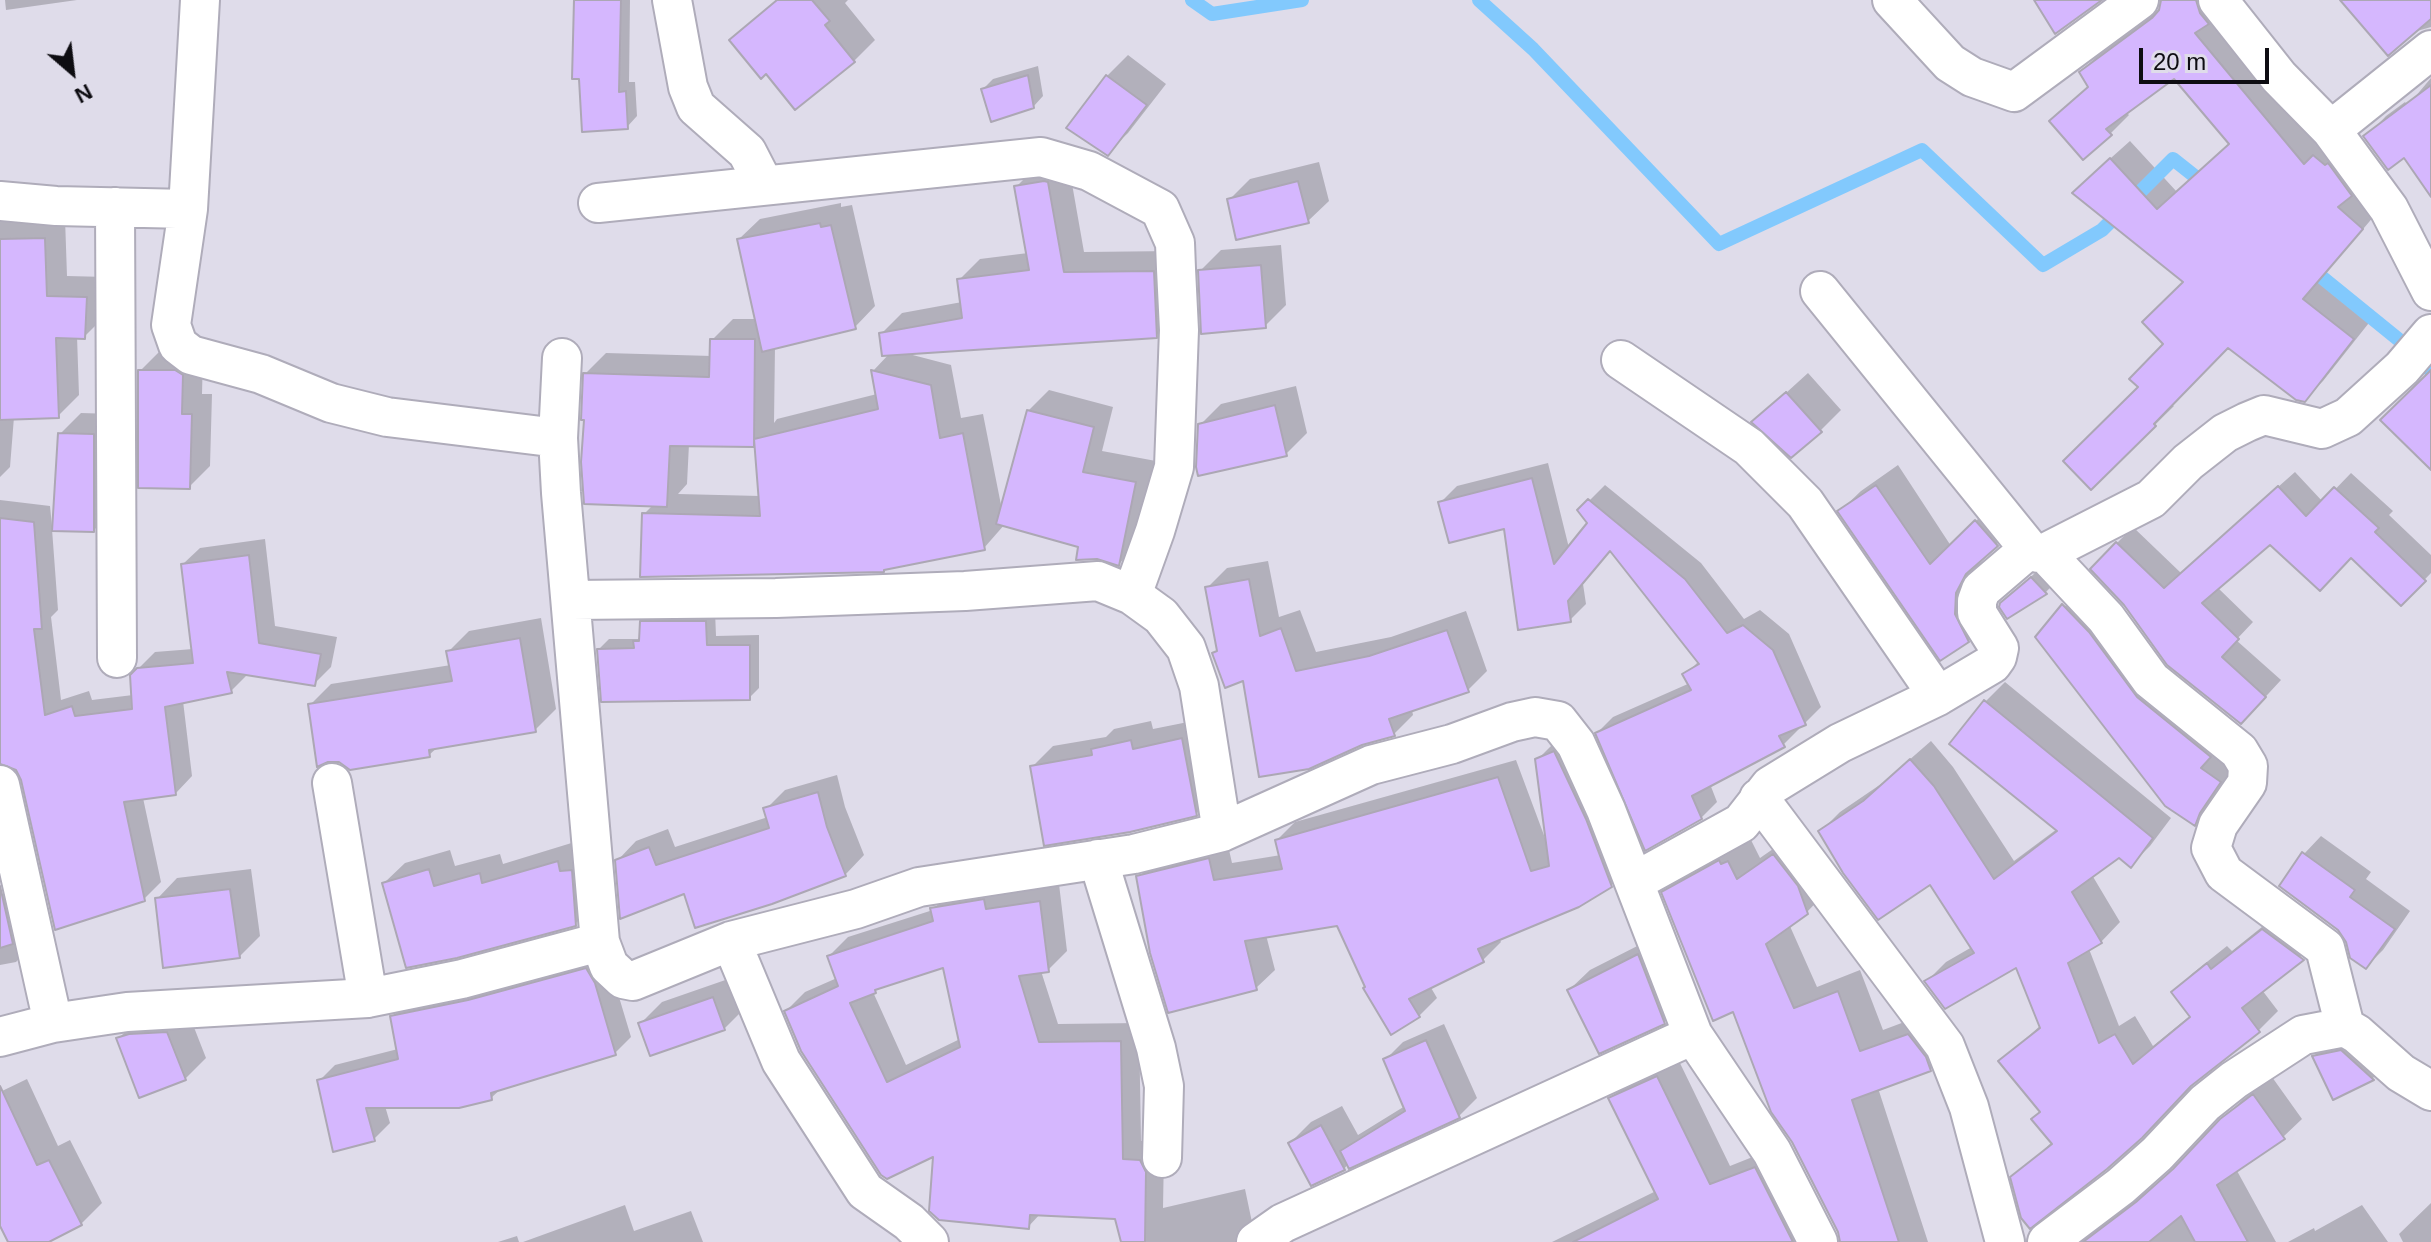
<!DOCTYPE html>
<html>
<head>
<meta charset="utf-8">
<style>
  body { margin:0 }
  #map { position:relative; width:2431px; height:1242px; overflow:hidden; background:#dfdcea; font-family:Arial,sans-serif }
  canvas { display:block }
  .north { position:absolute; left:32px; top:32px; width:80px; height:80px; -webkit-text-stroke:6px #dfdcea; paint-order:stroke; rotate:152deg; font-size:22px; font-weight:700; line-height:32px; text-align:center; color:#0e0d12 }
  .north::after { content:''; display:block; margin:auto; width:28px; height:36px; background:#0e0d12; clip-path:polygon(50% 0,100% 100%,50% 72%,0 100%) }
  .scale { position:absolute; left:2139px; top:48px; width:130px; height:36px; box-sizing:border-box; border:4px solid #0e0d12; border-top:0; padding-left:10px; font-size:24px; line-height:28px; white-space:nowrap; color:#0e0d12; -webkit-text-stroke:6px #dfdcea; paint-order:stroke }
</style>
</head>
<body>
<div id="map">
<canvas width="2431" height="1242"></canvas>
<div class="north">N</div>
<div class="scale">20 m</div>
</div>
<script>
const context = document.querySelector('canvas').getContext('2d');
context.lineJoin = 'round';
function fillPath(path, color) {
  context.fillStyle = color;
  context.fill(path, 'evenodd');
}
function poly(rows) {
  const path = new Path2D();
  for (const r of rows) {
    path.moveTo(r[0], r[1]);
    for (let i = 2; i < r.length; i += 2) path.lineTo(r[i], r[i + 1]);
  }
  return path;
}
function stroke(path, color, width, dash) {
  context.strokeStyle = color;
  context.lineWidth = width;
  context.lineCap = dash ? 'butt' : 'round';
  context.setLineDash(dash || []);
  context.stroke(path);
}
const shadow = poly([
  [5,0,77,0,6,10],
  [576,0,630,0,629,82,635,82,637,116,627,127],
  [776,0,848,0,845,3,875,40,854,61,795,107,767,72,732,40],
  [2162,0,2224,0,2380,209,2320,280,2372,319,2323,381,2304,400,2228,345,2171,404,2174,406,2091,488,2141,387,2166,344,2186,282,2093,174,2130,141,2177,192,2231,143,2175,76,2126,112,2129,115,2110,134,2052,121,2090,86,2081,72,2100,53,2161,8],
  [2343,0,2431,0,2431,27,2417,31],
  [1128,55,1166,84,1128,133,1107,153,1107,76],
  [1038,66,1043,96,1033,107,983,89,993,79],
  [2431,78,2431,122,2409,104],
  [2405,102,2429,132,2366,137,2386,116],
  [1068,161,1084,252,1174,251,1177,315,1156,336,905,353,951,365,961,418,983,414,1002,510,1028,411,1049,390,1113,407,1102,451,1156,461,1139,543,1119,564,1080,546,1005,524,984,548,644,514,653,505,585,374,606,353,712,356,712,340,733,319,757,319,739,239,760,219,841,203,841,207,852,205,875,306,855,327,775,346,774,423,777,419,877,394,873,371,890,353,881,334,902,313,962,302,959,280,980,259,1028,253,1016,187,1037,166],
  [757,442,760,496,678,494,687,484,689,444,753,445],
  [1319,162,1329,201,1308,221,1229,200,1250,179],
  [65,218,67,276,107,277,105,316,84,337,77,336,79,395,58,416,14,417,10,467,0,477,0,220],
  [1281,245,1286,305,1265,326,1200,271,1221,250],
  [161,350,203,354,202,394,212,394,210,466,189,487,140,371],
  [1808,373,1841,410,1820,431,1754,422],
  [1296,386,1307,433,1286,454,1200,425,1221,404],
  [81,413,114,414,114,510,94,530,52,529,58,610,51,617,61,700,89,691,92,700,133,695,138,669,155,652,193,649,183,564,200,548,265,539,275,626,337,637,331,667,314,684,249,673,231,691,183,701,192,776,176,793,143,798,161,882,144,899,0,684,0,500,50,506,52,526,55,526,60,434],
  [1548,463,1569,548,1590,523,1580,510,1605,485,1701,563,1744,619,1760,610,1789,634,1821,707,1805,723,1798,726,1799,729,1783,745,1710,784,1717,802,1701,818,1597,733,1613,717,1690,683,1685,675,1699,661,1611,550,1583,584,1586,604,1570,620,1506,526,1441,502,1457,486],
  [1898,465,1951,546,1997,500,2018,524,1984,556,1976,571,1989,620,1968,641,1840,511,1861,491],
  [2295,472,2323,502,2351,473,2393,511,2389,515,2431,555,2431,573,2401,604,2351,556,2270,542,2217,587,2253,622,2236,640,2281,680,2257,706,2117,543,2133,527,2181,573],
  [2052,557,2066,571,2046,592,2007,616,2002,604],
  [1268,561,1279,617,1300,610,1316,652,1391,637,1466,611,1487,671,1467,691,1412,710,1413,715,1394,734,1244,679,1214,654,1219,649,1207,588,1227,568],
  [2082,587,2237,763,2217,793,2212,806,2194,824,2038,637],
  [715,611,716,636,759,635,759,688,749,698,599,649,609,639,638,639,641,636,642,622,652,612],
  [541,618,556,709,535,730,439,746,429,755,310,705,331,684,451,665,449,651,469,631],
  [2005,682,2171,818,2150,846,2131,865,2119,856,2092,875,2120,922,2101,942,2089,949,2119,1026,2135,1016,2153,1046,2191,1015,2173,992,2193,973,2227,946,2232,951,2283,910,2321,939,2262,990,2278,1011,2259,1030,2192,1083,2013,1178,2052,1142,2042,1111,2001,1061,2041,1025,2017,965,1927,981,1946,962,1972,947,1930,882,1821,831,1840,812,1884,782,1931,741,1953,767,2014,861,2057,829,1985,702],
  [1203,719,1217,793,1196,814,1032,767,1053,746,1106,737,1114,729,1151,721,1153,729],
  [1555,742,1629,867,1611,885,1499,938,1501,942,1483,960,1430,986,1437,998,1419,1016,1368,987,1338,924,1266,935,1275,970,1256,988,1139,877,1157,858,1227,841,1232,863,1281,855,1277,840,1295,822,1516,760,1548,846,1537,760],
  [837,775,845,807,864,855,845,875,685,891,617,861,636,841,668,829,675,847,768,817,766,809,785,790],
  [1796,833,1829,889,1807,912,1789,924,1817,987,1860,970,1883,1030,1931,1012,1953,1047,1930,1070,1878,1088,1928,1242,1841,1242,1840,1231,1735,1009,1664,893,1686,870,1742,839,1744,843,1751,840,1760,858],
  [2321,836,2371,872,2366,879,2410,911,2383,950,2366,967,2348,941,2304,854],
  [578,841,596,903,575,924,384,883,405,863,450,850,455,866,500,854,503,864],
  [251,869,260,936,239,957,157,899,177,878],
  [1059,884,1067,951,1048,970,1041,971,1058,1024,1139,1023,1141,1141,1159,1141,1164,1152,1163,1208,1245,1189,1253,1227,1238,1242,1123,1242,1117,1217,1041,1213,1028,1227,935,1154,786,1011,805,992,837,978,829,956,848,937,933,910,952,889],
  [945,966,960,1039,906,1065,873,992,880,987],
  [26,891,36,941,16,962,0,965,0,894],
  [1659,935,1685,1001,1664,1022,1569,990,1590,970],
  [603,954,610,967,631,1037,615,1053,503,1087,491,1098,385,1106,390,1123,374,1139,319,1081,335,1065,398,1049,392,1017,408,1001],
  [734,977,745,1008,724,1029,641,1023,662,1002],
  [188,1012,206,1058,185,1079,118,1039,139,1018],
  [1444,1024,1477,1098,1459,1116,1350,1166,1348,1164,1344,1169,1290,1143,1311,1122,1342,1106,1358,1135,1405,1106,1385,1060,1403,1042],
  [2335,1036,2393,1058,2373,1078,2334,1097,2314,1056],
  [1677,1057,1730,1166,1775,1148,1822,1242,1552,1242,1656,1191,1611,1098,1631,1078],
  [2272,1077,2302,1119,2283,1137,2236,1169,2276,1242,2078,1242,2156,1184,2187,1157,2241,1101],
  [27,1079,58,1146,70,1140,102,1203,81,1224,45,1242,10,1242,0,1221,0,1092],
  [2431,1203,2431,1242,2403,1242,2399,1234],
  [625,1205,634,1231,691,1211,703,1242,523,1242],
  [2362,1205,2388,1242,2288,1242,2314,1228,2315,1231],
  [517,1236,519,1242,498,1242]
]);
const stream = poly([
  [1192,0,1212,14,1302,0],
  [1479,0,1533,49,1719,244,1922,150,2043,265,2102,230,2173,159,2207,186],
  [2308,266,2409,348,2431,371]
]);
const building = poly([
  [574,0,621,0,619,92,626,91,628,129,582,132,579,79,572,79,574,0],
  [777,0,812,0,830,21,825,25,855,62,795,110,766,74,761,79,729,40,777,0],
  [2034,0,2102,0,2055,34,2034,0],
  [2161,0,2196,0,2200,13,2209,24,2195,33,2304,164,2313,155,2325,165,2328,163,2352,196,2338,207,2363,229,2303,299,2354,339,2305,402,2296,400,2228,348,2154,424,2156,426,2091,490,2063,461,2138,387,2129,379,2163,344,2142,322,2183,282,2072,193,2110,158,2157,209,2229,144,2174,79,2106,129,2112,135,2083,160,2049,121,2088,87,2079,72,2152,18,2159,10,2161,0],
  [2340,0,2431,0,2431,19,2388,56,2340,0],
  [1028,75,1034,108,991,122,981,89,1028,75],
  [1106,75,1147,105,1108,156,1066,128,1106,75],
  [2431,85,2431,197,2404,158,2388,170,2363,136,2431,85],
  [1044,181,1048,182,1064,272,1154,271,1157,338,882,356,879,333,962,318,957,279,1029,270,1014,186,1044,181],
  [1298,181,1309,223,1236,240,1227,199,1298,181],
  [820,223,821,227,831,225,856,329,762,352,737,239,820,223],
  [45,238,47,296,87,297,85,339,56,338,59,418,0,420,0,239,45,238],
  [1261,265,1266,328,1201,334,1198,270,1261,265],
  [710,339,755,339,754,447,670,446,667,507,584,504,581,462,584,420,581,420,583,373,709,377,710,339],
  [138,370,175,370,183,375,182,414,192,414,190,489,138,488,138,370],
  [871,370,931,385,940,438,963,433,985,550,884,570,884,572,640,577,642,513,760,516,754,439,878,409,871,370],
  [2431,370,2431,470,2380,420,2431,370],
  [1786,392,1822,432,1791,458,1751,422,1786,392],
  [1275,405,1287,456,1198,476,1196,467,1198,424,1275,405],
  [1027,410,1094,427,1083,472,1136,482,1119,566,1097,559,1076,560,1078,547,996,524,1027,410],
  [58,433,94,434,94,532,52,531,58,433],
  [1532,478,1554,564,1587,523,1577,510,1588,499,1685,579,1727,633,1743,625,1773,650,1806,725,1779,736,1785,747,1692,796,1702,819,1645,851,1595,733,1691,690,1682,674,1699,664,1610,551,1568,601,1571,622,1518,630,1504,529,1449,543,1438,502,1532,478],
  [1876,485,1930,564,1975,520,1998,546,1966,574,1956,593,1955,614,1969,642,1940,661,1837,511,1876,485],
  [2278,486,2306,516,2334,487,2379,528,2375,532,2426,581,2401,606,2351,558,2320,591,2270,545,2202,603,2239,639,2222,657,2266,697,2241,724,2167,665,2124,605,2090,569,2116,542,2164,588,2278,486],
  [0,518,34,522,42,629,34,629,45,715,72,706,75,716,132,709,130,675,137,668,193,663,181,564,249,555,259,643,321,654,315,686,227,672,232,693,165,707,176,795,124,802,145,901,55,930,21,780,16,770,0,764,0,518],
  [2031,577,2047,594,2007,619,1999,607,2000,603,2031,577],
  [1249,579,1260,636,1281,628,1296,671,1369,656,1447,630,1469,692,1389,719,1395,736,1362,745,1309,769,1259,777,1243,681,1225,688,1212,653,1217,651,1205,587,1249,579],
  [2062,604,2089,632,2137,697,2211,757,2201,768,2221,782,2200,813,2195,826,2165,806,2035,637,2062,604],
  [640,621,706,621,707,645,750,645,750,700,601,702,597,649,634,648,633,641,639,641,640,621],
  [520,638,536,732,429,750,430,757,350,770,339,762,328,762,317,767,308,704,452,681,446,651,520,638],
  [1984,700,2153,838,2131,868,2119,858,2072,892,2102,943,2068,963,2099,1043,2115,1034,2133,1064,2190,1017,2171,992,2207,963,2211,969,2262,929,2304,960,2242,1008,2260,1032,2191,1086,2142,1138,2107,1169,2030,1229,2021,1218,2010,1177,2052,1144,2031,1119,2040,1112,1998,1061,2040,1028,2016,968,1945,1009,1924,981,1974,953,1930,885,1878,920,1843,873,1818,831,1863,801,1910,759,1934,786,1994,879,2057,831,1949,744,1984,700],
  [1182,738,1197,816,1130,832,1044,846,1030,766,1092,755,1091,749,1131,740,1133,749,1182,738],
  [1554,751,1586,819,1612,887,1579,907,1478,949,1484,962,1409,999,1420,1017,1391,1035,1363,988,1365,987,1337,926,1245,941,1257,990,1168,1013,1150,953,1136,876,1209,858,1214,880,1282,869,1275,840,1498,777,1531,871,1549,866,1535,759,1554,751],
  [818,792,827,827,846,876,772,904,695,928,684,894,620,919,615,860,649,847,656,865,769,828,763,808,818,792],
  [2302,852,2355,890,2350,897,2395,929,2366,969,2350,958,2346,942,2338,930,2279,886,2302,852],
  [1773,854,1798,886,1808,914,1766,944,1794,1008,1838,991,1860,1051,1908,1034,1926,1057,1931,1071,1852,1100,1899,1242,1840,1242,1838,1232,1792,1142,1771,1112,1733,1012,1713,1021,1661,892,1719,860,1721,864,1728,861,1737,879,1773,854],
  [558,861,560,871,572,870,576,926,457,958,406,968,382,883,429,869,434,886,480,873,482,883,558,861],
  [0,886,13,944,0,948,0,886],
  [230,889,240,958,163,968,155,898,230,889],
  [984,899,986,909,1040,901,1049,972,1019,976,1039,1042,1121,1041,1123,1159,1140,1160,1146,1172,1145,1242,1121,1242,1115,1219,1030,1215,1029,1229,939,1220,929,1211,933,1157,887,1179,881,1175,801,1051,784,1011,838,986,827,956,933,921,930,908,984,899],
  [943,968,960,1047,887,1082,850,1003,876,993,875,990,943,968],
  [1638,954,1665,1024,1599,1054,1567,990,1638,954],
  [586,968,595,983,616,1055,491,1093,492,1100,459,1108,366,1108,375,1141,333,1152,317,1080,398,1059,390,1016,468,1000,586,968],
  [713,997,725,1030,650,1056,638,1023,713,997],
  [167,1032,186,1080,139,1098,116,1038,129,1034,167,1032],
  [1426,1040,1460,1118,1349,1169,1340,1151,1405,1111,1383,1059,1426,1040],
  [2341,1050,2374,1080,2333,1100,2312,1056,2341,1050],
  [1657,1076,1710,1184,1755,1167,1793,1242,1573,1242,1658,1199,1608,1098,1657,1076],
  [0,1086,37,1165,49,1160,82,1225,49,1242,8,1242,0,1226,0,1086],
  [2253,1094,2285,1139,2217,1185,2248,1242,2195,1242,2181,1216,2149,1242,2083,1242,2136,1202,2173,1169,2220,1119,2253,1094],
  [1321,1125,1345,1170,1311,1186,1288,1143,1321,1125]
]);
const street = poly([
  [672,0,688,87,696,107,747,152,764,185],
  [1892,0,1950,63,1972,77,2014,92,2139,0],
  [2218,0,2279,77,2331,130,2389,209,2431,291],
  [2331,130,2431,50],
  [0,201,56,206,188,209,171,325,178,345,191,355,261,374,331,403,387,417,558,438],
  [598,203,1041,157,1089,171,1160,209,1175,243,1176,269,1179,330,1174,467,1155,531,1132,595],
  [115,207,117,658],
  [188,209,200,0],
  [1820,291,2029,549,2038,553,2045,553,2151,499,2188,462,2225,433,2247,422,2264,415,2322,429,2348,417,2402,368,2431,334],
  [562,358,558,438,561,493,600,942,609,966,623,979,633,981,731,941,856,909,919,887,1134,854,1222,832,1371,765,1452,744,1512,722,1535,717,1558,721,1576,744,1606,810,1693,1035,1772,1152,1818,1242],
  [1621,360,1749,447,1805,503,1938,696],
  [2045,553,2106,618,2151,680,2239,751,2248,766,2247,783,2218,825,2211,848,2224,873,2325,948,2345,1027,2303,1035,2234,1080,2205,1103,2157,1154,2121,1186,2047,1242],
  [572,600,776,598,965,591,1098,581,1132,595,1161,616,1186,648,1199,686,1222,832],
  [332,783,368,998],
  [0,785,53,1023],
  [1759,798,1945,1046,1969,1107,2005,1242],
  [1098,859,1156,1048,1164,1086,1162,1158],
  [1634,882,1741,823,1770,786,1840,743,1938,696,1992,664,1997,657,1999,648,1977,613,1977,601,1981,590,2029,549],
  [731,941,781,1061,865,1191,909,1222,929,1242],
  [2345,1027,2357,1034,2401,1073,2431,1091],
  [0,1037,53,1023,127,1012,368,998,462,979,600,942],
  [1256,1242,1283,1223,1693,1035]
]);
fillPath(shadow, '#0003');
stroke(stream, '#82c9fd', 14);
fillPath(building, '#d5b7fe');
stroke(building, '#aca7b4', 2);
stroke(street, '#afacba', 42);
stroke(street, '#fff', 38);
</script>
</body>
</html>
